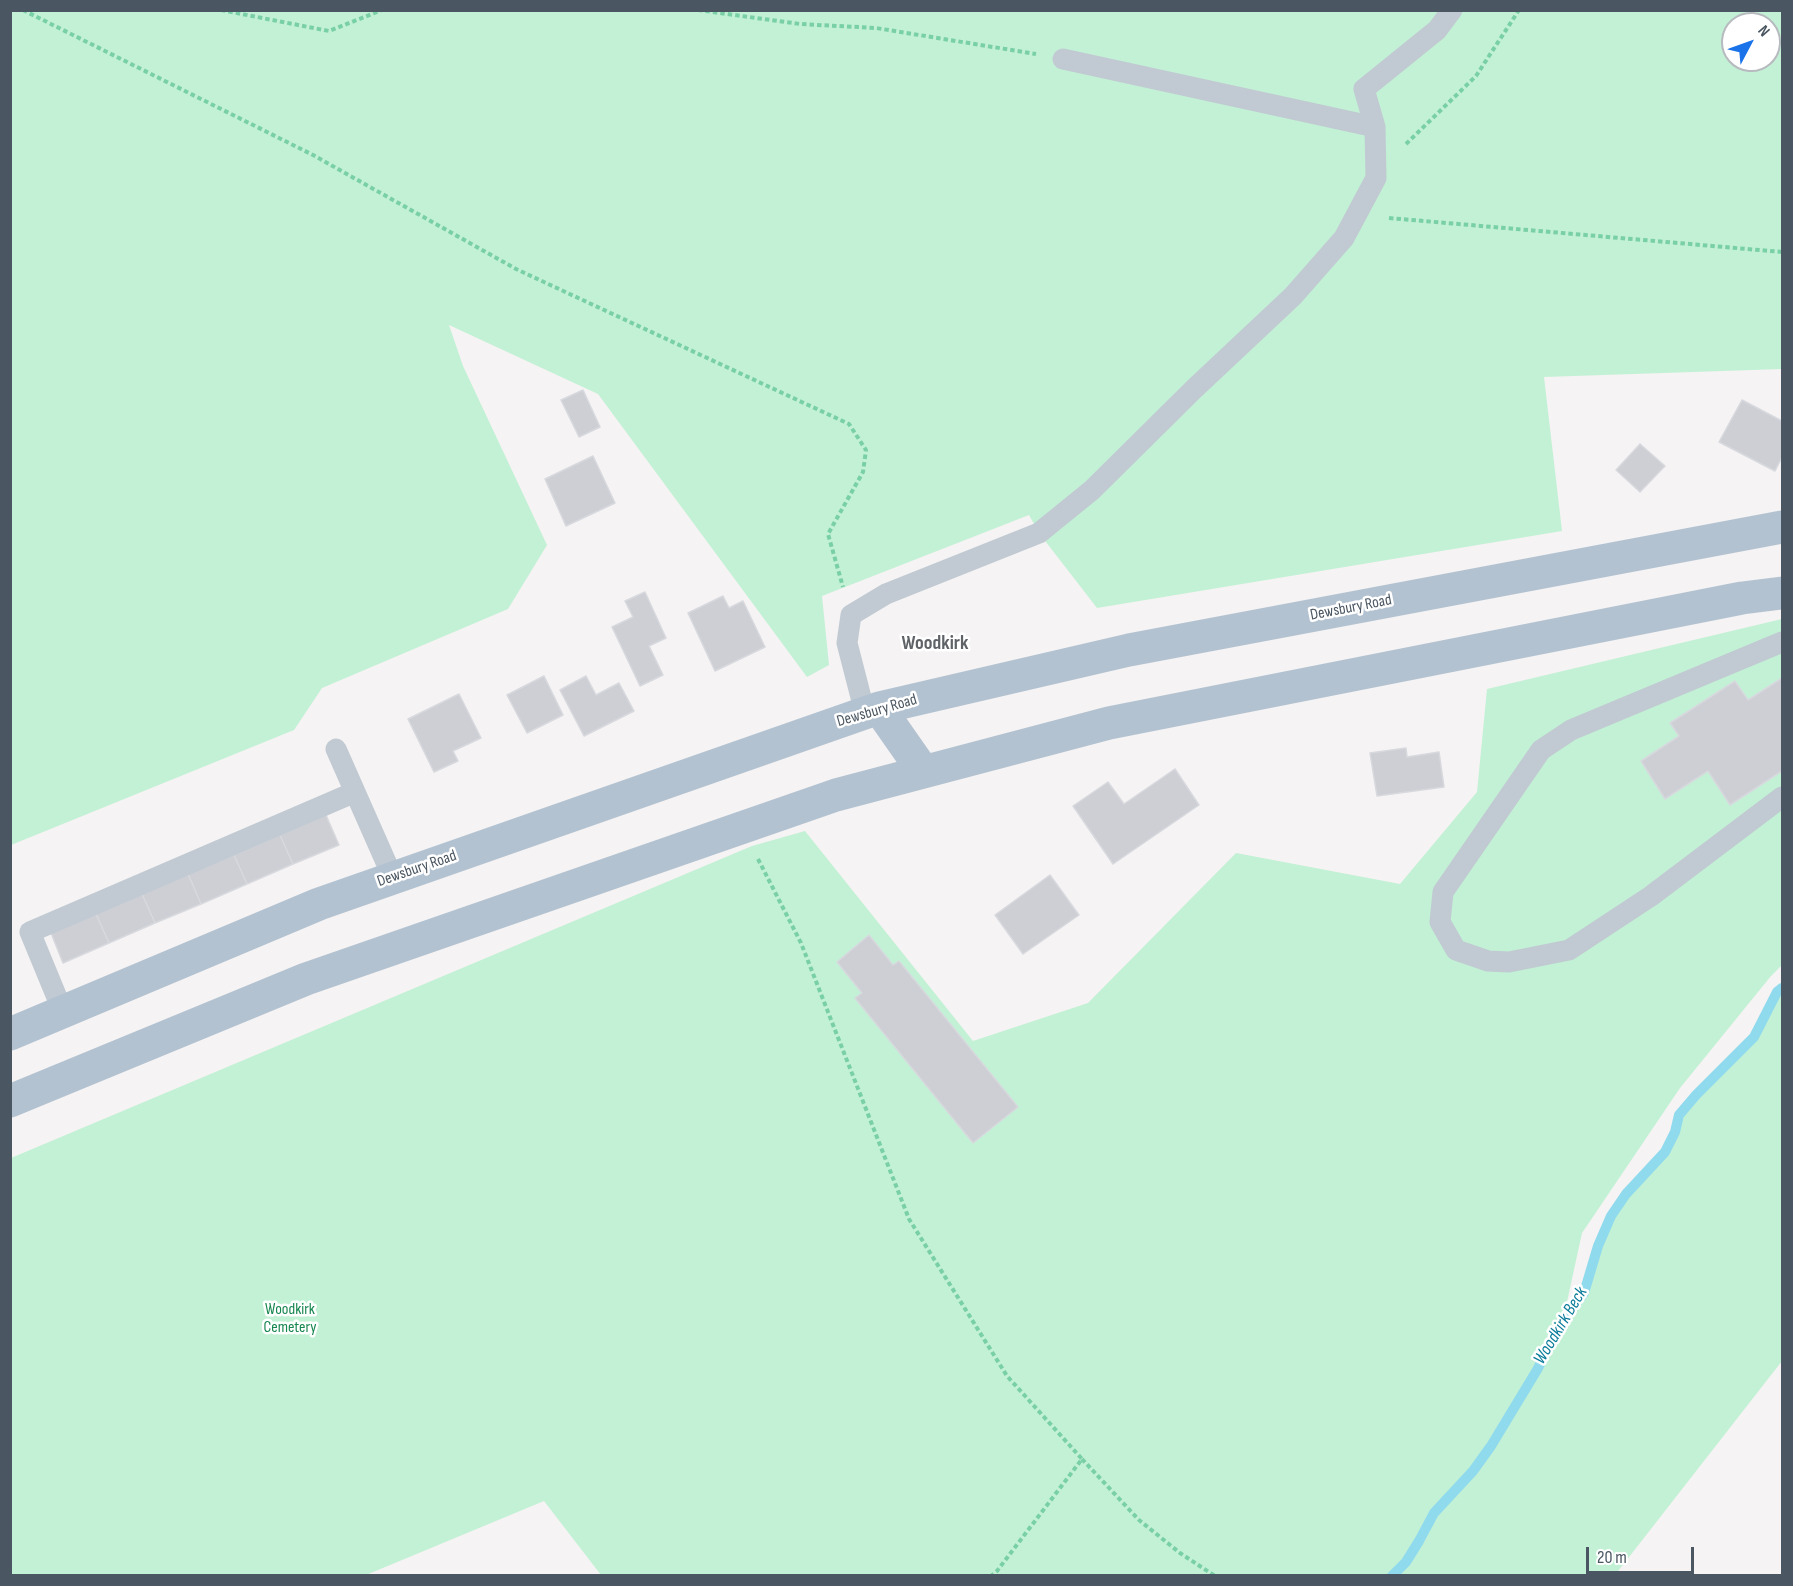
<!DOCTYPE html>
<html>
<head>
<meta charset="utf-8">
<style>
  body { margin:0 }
  #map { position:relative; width:1793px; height:1586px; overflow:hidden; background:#f5f3f3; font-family:"Sofia Sans Condensed",sans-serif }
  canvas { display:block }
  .frame { position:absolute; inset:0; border:12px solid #4a5661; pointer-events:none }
  .north { position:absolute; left:1721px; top:12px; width:60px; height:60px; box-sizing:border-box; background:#fff; border:2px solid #b7bbc0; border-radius:50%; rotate:49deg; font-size:16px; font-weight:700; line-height:24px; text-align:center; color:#4a5661 }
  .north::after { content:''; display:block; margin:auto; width:21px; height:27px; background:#1a73e8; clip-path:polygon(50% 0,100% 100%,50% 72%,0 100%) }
  .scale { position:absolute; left:1586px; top:1547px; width:108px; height:27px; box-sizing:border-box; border:3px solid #4a5661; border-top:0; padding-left:8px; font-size:18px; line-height:21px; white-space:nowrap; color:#4a5661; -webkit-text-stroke:4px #fff; paint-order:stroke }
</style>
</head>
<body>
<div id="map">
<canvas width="1793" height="1586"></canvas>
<div class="frame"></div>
<div class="north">N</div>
<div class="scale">20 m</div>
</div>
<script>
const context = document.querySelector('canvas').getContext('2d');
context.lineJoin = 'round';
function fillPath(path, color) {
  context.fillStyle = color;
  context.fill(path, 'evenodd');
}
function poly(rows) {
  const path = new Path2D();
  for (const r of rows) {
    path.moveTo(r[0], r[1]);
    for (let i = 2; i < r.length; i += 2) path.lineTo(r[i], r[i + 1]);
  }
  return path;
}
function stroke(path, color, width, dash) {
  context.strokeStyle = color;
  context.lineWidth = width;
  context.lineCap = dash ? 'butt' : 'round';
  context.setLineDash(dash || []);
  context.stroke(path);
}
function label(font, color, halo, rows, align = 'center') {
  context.font = font + ' "Sofia Sans Condensed",sans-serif';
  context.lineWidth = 5;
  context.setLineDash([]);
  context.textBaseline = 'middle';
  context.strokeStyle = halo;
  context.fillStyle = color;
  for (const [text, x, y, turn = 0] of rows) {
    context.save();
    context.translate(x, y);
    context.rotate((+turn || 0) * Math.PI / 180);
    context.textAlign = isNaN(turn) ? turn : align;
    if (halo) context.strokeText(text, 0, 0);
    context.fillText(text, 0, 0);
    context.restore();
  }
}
const green = poly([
  [11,11,1782,11,1782,369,1544,377,1562,531,1097,608,1039,533,1029,515,822,596,829,665,807,677,598,394,449,325,463,366,547,545,508,609,322,688,294,730,11,845],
  [1733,24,1769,24,1769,60,1733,60],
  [1782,619,1782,965,1771,976,1680,1088,1582,1233,1563,1320,1584,1293,1598,1246,1611,1216,1626,1194,1665,1152,1675,1132,1679,1115,1696,1095,1754,1037,1777,992,1782,988,1782,1361,1615,1575,601,1575,544,1501,366,1575,11,1576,11,1158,752,846,805,831,973,1041,1088,1003,1236,853,1400,884,1477,792,1487,689]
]);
const stream = poly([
  [1392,1576,1406,1562,1419,1541,1434,1513,1473,1471,1491,1446,1537,1370,1562,1322,1584,1293,1598,1246,1611,1216,1626,1194,1665,1152,1675,1132,1679,1115,1696,1095,1754,1037,1777,992,1782,988]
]);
const building = poly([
  [583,390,600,427,579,437,561,400,583,390],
  [1742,400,1782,421,1782,457,1775,471,1719,442,1742,400],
  [1640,444,1665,466,1640,492,1616,470,1640,444],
  [593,456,615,503,566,526,545,479,593,456],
  [645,592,666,638,649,646,663,675,640,686,612,627,633,617,625,601,645,592],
  [723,596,729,608,743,601,765,647,715,671,688,613,723,596],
  [544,676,563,715,527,733,507,695,544,676],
  [586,676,596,695,619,683,634,711,584,736,560,690,586,676],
  [1782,678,1782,771,1730,805,1708,771,1665,799,1641,761,1679,736,1670,723,1735,681,1748,700,1782,678],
  [459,694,481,738,453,751,458,761,434,772,408,719,459,694],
  [1406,748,1407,757,1439,752,1444,787,1377,796,1370,753,1406,748],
  [1175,769,1199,805,1113,864,1073,806,1108,782,1124,804,1175,769],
  [326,815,339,845,293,864,280,835,326,815],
  [280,835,293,864,247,884,234,855,280,835],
  [234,855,247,884,201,904,188,874,234,855],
  [188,874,201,904,155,923,142,894,188,874],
  [1050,875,1079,915,1023,954,995,915,1050,875],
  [142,894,155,923,109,943,96,914,142,894],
  [96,914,109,943,63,963,51,933,96,914],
  [869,935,893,965,899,961,1018,1107,973,1143,855,998,862,993,837,962,869,935]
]);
const path = poly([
  [23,10,313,155,516,269,849,424,866,450,863,472,828,534,843,587],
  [221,10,329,31,382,10],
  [698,10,800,24,876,28,1036,54],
  [1406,144,1476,76,1519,10],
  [1389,218,1782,252],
  [758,859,801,943,909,1219,1007,1376,1082,1459,997,1571,991,1576],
  [1082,1459,1139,1520,1180,1553,1215,1576]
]);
const lane = poly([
  [1375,127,1364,89,1437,30,1452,10],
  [1782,642,1571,730,1541,750,1443,892,1440,922,1456,950,1488,961,1509,962,1569,950,1651,896,1782,797],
  [865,713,847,643,851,615,886,594,1039,533,1092,490,1194,389,1293,296,1344,238,1376,178,1375,127,1063,59],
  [336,749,393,878],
  [63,1012,30,932,355,792]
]);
const primary = poly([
  [879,708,923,771],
  [10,1034,319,904,879,708,1129,650,1782,527],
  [10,1101,306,979,836,795,1109,723,1742,598,1782,593]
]);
const streetNames = [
  ["Dewsbury Road",1351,608,-11],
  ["Dewsbury Road",877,711,-16],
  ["Dewsbury Road",417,869,-19]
];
const parkNames = [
  ["Woodkirk",290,1310],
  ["Cemetery",290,1328]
];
const waterNames = [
  ["Woodkirk Beck",1561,1326,-59]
];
const quarterNames = [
  ["Woodkirk",935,644]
];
fillPath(green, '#c3f1d5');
stroke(stream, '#90daee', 10);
fillPath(building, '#cdcfd5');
stroke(building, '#d7d9de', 1.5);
stroke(path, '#7ad0a6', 4, [4.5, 3]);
stroke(lane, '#c1cad2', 21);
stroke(primary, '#b3c2d1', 33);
label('16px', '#4a5661', '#fff', streetNames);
label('16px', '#17864f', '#fff', parkNames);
label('italic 18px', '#0c7c9b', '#fff', waterNames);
label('bold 20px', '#5f6368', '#fff', quarterNames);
</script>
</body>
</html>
